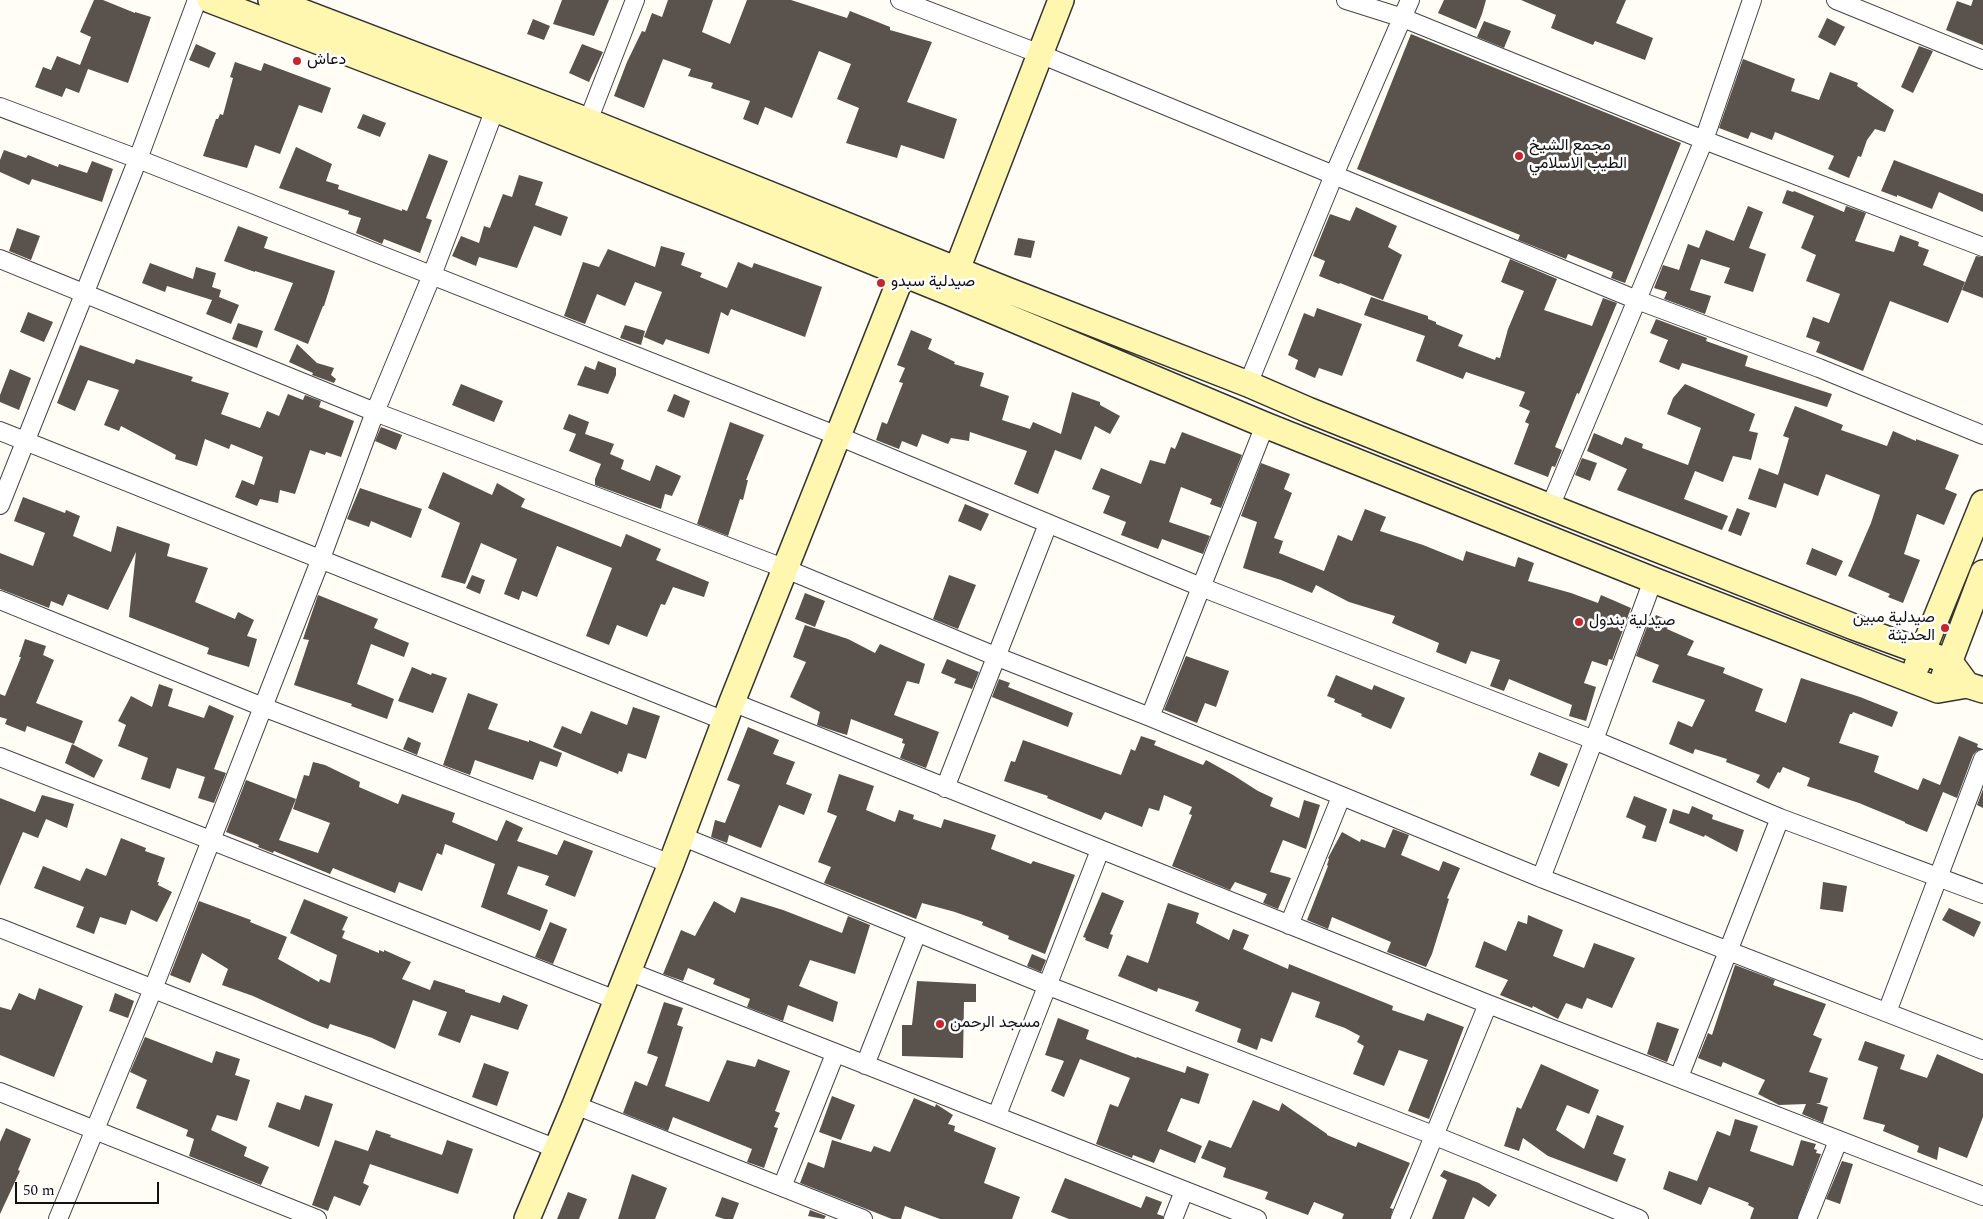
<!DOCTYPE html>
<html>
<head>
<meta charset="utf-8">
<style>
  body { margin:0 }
  #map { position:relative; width:1983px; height:1219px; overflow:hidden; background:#fffdf5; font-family:Spectral,serif }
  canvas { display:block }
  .scale { position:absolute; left:15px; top:1182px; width:144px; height:22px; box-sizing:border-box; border:2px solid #111; border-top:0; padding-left:6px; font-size:15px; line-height:18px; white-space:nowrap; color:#111; -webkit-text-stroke:4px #fff; paint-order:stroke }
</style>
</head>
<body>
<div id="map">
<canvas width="1983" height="1219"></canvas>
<div class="scale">50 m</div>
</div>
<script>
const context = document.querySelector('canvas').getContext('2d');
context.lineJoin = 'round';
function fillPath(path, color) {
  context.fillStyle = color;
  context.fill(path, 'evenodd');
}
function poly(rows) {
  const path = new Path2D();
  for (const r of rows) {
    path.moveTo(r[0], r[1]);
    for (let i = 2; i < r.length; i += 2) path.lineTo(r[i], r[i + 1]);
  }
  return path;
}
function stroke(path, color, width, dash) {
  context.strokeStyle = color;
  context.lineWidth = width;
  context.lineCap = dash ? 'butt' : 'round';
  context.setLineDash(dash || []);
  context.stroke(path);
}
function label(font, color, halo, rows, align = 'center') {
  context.font = font + ' Spectral,Vazirmatn,serif';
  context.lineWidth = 5;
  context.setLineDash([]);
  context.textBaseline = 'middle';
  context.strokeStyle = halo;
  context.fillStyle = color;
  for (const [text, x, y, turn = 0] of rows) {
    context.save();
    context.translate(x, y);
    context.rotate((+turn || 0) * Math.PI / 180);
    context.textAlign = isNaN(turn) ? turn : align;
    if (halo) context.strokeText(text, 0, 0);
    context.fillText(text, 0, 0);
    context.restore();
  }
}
const building = poly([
  [94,0,103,0,135,13,135,12,151,17,128,83,88,69,79,93,66,88,62,97,35,87,43,67,51,70,57,56,80,65,91,37,80,32],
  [562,0,609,0,594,36,553,24],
  [668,0,713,0,702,32,730,44,747,0,791,0,847,18,850,11,890,27,890,30,932,42,907,102,957,119,944,159,901,145,897,158,846,143,859,108,837,99,851,64,819,51,792,118,765,107,758,125,743,119,750,101,711,88,713,83,688,76,691,69,663,59,644,108,614,96,627,62,642,31,645,32,652,13,662,17],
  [1444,0,1486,0,1482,14,1476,29,1438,13],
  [1521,0,1626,0,1616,23,1653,38,1645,60,1595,41,1593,45,1551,28,1556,15],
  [1973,0,1983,0,1983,45,1946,30,1957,1,1971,6],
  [1827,18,1845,27,1835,46,1818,37],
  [533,19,550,26,544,40,527,34],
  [1484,21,1511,31,1504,48,1477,37],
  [1411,34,1681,143,1625,283,1611,278,1613,272,1568,254,1566,259,1518,240,1520,235,1357,169],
  [196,44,216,53,209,68,189,60],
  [582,44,603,52,589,82,569,73],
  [1919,46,1933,51,1913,93,1901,87],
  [1743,59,1795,79,1791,91,1819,100,1830,72,1858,83,1857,86,1894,110,1885,132,1875,129,1867,140,1861,157,1858,156,1849,178,1828,169,1834,156,1775,132,1772,140,1751,132,1748,139,1719,128],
  [235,62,261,71,264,63,331,88,322,113,299,105,280,154,255,145,247,168,203,156,216,119,218,119,220,114,223,115,233,78,230,77],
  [363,114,386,123,380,137,357,128],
  [296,147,332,164,326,181,339,185,338,189,402,211,402,209,407,211,429,154,448,161,426,218,432,220,420,253,384,239,382,244,356,233,361,218,348,214,349,211,279,188],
  [4,150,26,158,28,155,58,167,59,164,87,173,92,161,113,169,102,202,32,179,29,185,0,172,0,160],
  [1894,160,1983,194,1983,212,1939,192,1932,209,1897,195,1897,197,1881,191],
  [519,175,543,182,535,205,568,217,561,236,534,226,517,268,479,257,476,266,452,256,461,236,479,243,484,226,490,228,503,194,512,197],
  [1787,190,1793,192,1794,191,1844,212,1846,206,1866,213,1855,241,1894,252,1900,235,1919,242,1918,246,1929,250,1923,265,1965,282,1948,323,1890,301,1863,371,1816,352,1820,342,1806,337,1813,317,1829,323,1840,294,1806,281,1816,255,1801,248,1814,216,1782,203],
  [1748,206,1763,212,1749,248,1766,254,1753,292,1724,283,1730,268,1701,259,1690,290,1711,296,1705,314,1664,299,1667,292,1654,288,1663,265,1679,270,1688,244,1699,248,1706,230,1734,241],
  [1356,207,1397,226,1388,247,1402,255,1383,300,1340,283,1339,284,1319,276,1325,261,1313,256,1330,214,1350,221],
  [238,226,268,237,264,248,335,271,324,306,323,306,308,344,274,330,293,283,255,271,255,272,224,261],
  [17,228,40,236,31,260,9,251],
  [1018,238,1035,241,1031,258,1014,255],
  [661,246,685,253,681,265,702,273,700,277,727,288,738,262,752,268,754,263,822,287,805,337,731,309,728,316,721,312,709,354,666,339,663,345,644,337,662,292,635,282,625,306,597,294,585,324,564,316,583,262,599,267,608,249,655,267],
  [1976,256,1983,257,1983,298,1962,290],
  [1510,259,1557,279,1544,310,1592,326,1603,298,1617,303,1579,394,1577,393,1555,447,1562,450,1555,467,1552,466,1548,477,1514,464,1529,424,1525,422,1530,411,1519,406,1525,392,1466,372,1463,379,1416,361,1425,336,1364,315,1371,297,1428,316,1428,319,1436,322,1436,324,1463,335,1458,346,1495,360,1496,357,1500,358,1508,329,1524,291,1501,282],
  [150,263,193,279,196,267,216,273,212,287,221,290,219,297,239,305,231,324,206,314,212,300,167,286,165,292,142,283],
  [1317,308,1362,324,1342,376,1319,368,1315,378,1295,369,1298,360,1288,355,1304,313,1314,317],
  [28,312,53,322,44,342,20,332],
  [1656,319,1707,338,1706,341,1748,356,1745,366,1832,394,1827,407,1682,363,1679,370,1659,362,1668,340,1650,333],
  [238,323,263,331,257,348,232,339],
  [625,325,645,331,641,345,620,338],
  [911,330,932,339,928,349,955,362,954,364,984,373,980,386,1009,396,1002,420,1030,429,1033,422,1061,434,1072,392,1100,402,1100,405,1120,416,1110,434,1095,426,1081,460,1055,450,1038,494,1014,484,1027,451,970,432,969,441,951,438,948,444,922,434,917,447,902,441,899,449,881,442,876,440,882,422,887,424,903,383,899,382,905,368,897,365],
  [297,344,317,363,334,368,331,375,336,379,334,383,312,375,313,373,289,362],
  [80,345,134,364,136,359,193,377,191,381,229,393,221,414,260,428,267,411,279,416,288,394,303,400,305,395,321,401,319,407,354,421,341,457,326,452,325,455,310,450,295,494,280,490,278,503,260,499,257,506,235,497,242,480,254,485,263,457,231,444,229,449,205,439,197,466,175,459,176,455,121,426,119,431,104,425,119,390,88,380,75,411,57,403],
  [598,361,616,368,616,375,608,394,577,385,585,366,595,370],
  [10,369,31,378,19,410,0,402,0,395],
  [461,384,503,401,494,422,452,405],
  [1685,384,1755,414,1749,431,1758,433,1751,460,1733,456,1723,482,1695,471,1684,499,1728,516,1722,530,1617,490,1627,469,1587,451,1594,433,1622,445,1625,437,1643,444,1642,448,1688,465,1701,428,1667,414,1673,398],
  [674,394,690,401,684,418,667,411],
  [1795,406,1843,425,1841,430,1887,446,1893,431,1916,441,1916,439,1959,455,1945,489,1957,494,1944,525,1917,514,1904,554,1920,560,1903,603,1888,597,1890,594,1848,576,1871,523,1880,495,1826,474,1818,496,1784,483,1776,508,1748,499,1759,468,1778,475,1789,438,1783,436],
  [569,414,589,422,585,434,614,444,610,454,624,460,621,469,650,481,656,465,681,476,672,496,665,494,661,509,595,485,595,479,601,464,569,451,576,434,563,429],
  [730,422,764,435,746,480,748,480,743,500,740,499,728,536,697,524],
  [381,427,402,435,396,450,375,441],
  [1182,432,1242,455,1221,508,1210,504,1212,499,1181,487,1169,522,1210,536,1203,554,1162,539,1158,549,1121,535,1126,522,1103,513,1110,496,1092,489,1101,468,1141,484,1150,460,1165,464,1171,447,1175,449],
  [1582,458,1597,463,1590,481,1575,475],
  [1261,463,1290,474,1284,489,1292,493,1274,538,1283,541,1279,553,1324,571,1338,535,1352,541,1365,509,1386,517,1380,531,1423,545,1463,561,1466,551,1515,567,1518,557,1534,563,1528,581,1571,593,1598,603,1601,595,1631,608,1612,660,1609,659,1607,666,1592,661,1584,683,1596,687,1586,721,1569,716,1572,705,1509,679,1504,691,1490,686,1500,660,1471,651,1466,664,1436,652,1439,643,1392,623,1395,616,1349,602,1316,585,1312,593,1281,580,1243,568,1257,522,1241,516],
  [443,472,492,495,497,483,525,499,521,507,621,547,626,534,661,549,656,560,709,582,704,597,673,587,665,605,661,604,647,637,617,625,609,645,586,636,612,568,557,546,537,597,522,591,519,600,504,594,517,559,481,543,465,584,441,577,460,523,428,508],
  [360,488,422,509,411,538,371,521,369,527,347,519],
  [23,497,65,513,66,510,80,516,73,536,111,552,117,526,170,544,167,556,208,568,195,602,235,619,238,612,254,620,247,636,257,639,249,667,207,654,209,648,129,617,136,552,108,610,68,594,63,606,51,601,49,608,0,589,0,553,33,566,45,533,14,521],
  [965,504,989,514,981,531,958,521],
  [1737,508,1750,513,1741,536,1728,531],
  [1812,548,1843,561,1836,576,1806,564],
  [472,575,485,580,480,594,466,588],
  [949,575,976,585,958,629,933,619],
  [805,593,825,601,815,627,795,619],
  [318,595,378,619,374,628,409,643,404,657,371,644,357,684,394,699,387,719,351,706,352,704,294,685,309,640,303,639],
  [1656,615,1670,621,1667,629,1694,641,1687,655,1725,668,1723,673,1763,689,1755,711,1786,723,1801,678,1860,697,1898,712,1892,727,1853,712,1852,714,1850,714,1839,743,1879,756,1874,772,1881,775,1918,790,1923,778,1940,785,1959,736,1978,744,1977,747,1983,749,1977,751,1973,755,1957,798,1943,792,1927,832,1905,823,1905,822,1859,803,1807,786,1810,778,1783,767,1780,773,1778,772,1769,789,1756,782,1760,775,1726,762,1727,759,1695,749,1693,754,1669,744,1678,721,1692,727,1705,700,1652,682,1659,665,1636,656,1651,616,1655,617],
  [805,625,848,639,875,653,880,644,925,664,919,684,907,681,894,715,939,732,926,768,900,758,905,744,902,743,903,739,851,719,847,735,837,732,817,725,820,712,790,697,806,662,793,657],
  [25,639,46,646,43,655,54,660,36,703,83,721,74,744,27,726,25,732,5,724,7,719,0,717,0,694,5,696,21,657,19,657],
  [1186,656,1229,671,1216,707,1205,703,1197,723,1164,710],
  [947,659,979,672,972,689,954,683,956,679,941,673],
  [412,667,431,675,432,673,447,678,433,713,398,701],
  [1336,675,1372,690,1374,685,1405,698,1391,729,1361,716,1362,714,1334,702,1335,699,1327,696],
  [999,679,1010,683,1008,687,1073,713,1068,727,992,697],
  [159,684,173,689,168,706,204,718,209,705,234,716,214,769,226,773,214,803,198,798,205,777,177,768,170,789,141,779,148,758,118,746,126,725,118,721,131,696,152,707],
  [468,693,498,704,488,729,529,742,529,740,562,753,557,767,540,761,533,780,475,760,470,775,443,765],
  [633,707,660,716,646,759,628,753,622,772,619,771,618,774,553,747,562,726,581,734,591,711,627,725],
  [748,727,779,740,773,754,795,762,786,784,812,794,804,815,779,805,761,848,729,835,727,843,711,837,715,820,725,823,740,785,727,780],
  [1141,736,1156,741,1154,745,1203,765,1206,760,1233,775,1258,791,1273,798,1270,806,1299,818,1304,800,1320,805,1306,849,1283,840,1270,872,1291,878,1278,909,1263,903,1267,894,1235,882,1230,890,1172,866,1192,815,1189,814,1192,807,1164,795,1159,811,1149,808,1142,827,1105,812,1101,820,1047,798,1048,796,1004,781,1011,761,1015,762,1023,740,1121,775,1131,749,1135,751],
  [408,737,421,743,417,755,403,749],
  [72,744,103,760,94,778,65,763],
  [1539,752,1568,764,1559,787,1530,775],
  [313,762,325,765,360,782,359,787,398,804,402,794,455,813,452,822,497,841,506,820,523,828,517,841,557,855,564,840,593,851,575,897,545,885,549,876,518,866,507,894,548,910,540,931,481,907,495,864,445,844,442,855,437,853,422,891,399,882,395,893,333,868,330,874,274,851,273,853,258,847,259,845,226,832,246,780,296,799,279,840,318,853,330,823,293,809,304,775,309,776],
  [839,774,874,786,866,810,895,822,899,810,914,815,913,819,941,828,944,819,996,835,991,849,1031,864,1033,861,1075,875,1045,954,1008,939,1009,936,982,925,983,922,955,912,922,903,916,919,824,883,831,867,818,862,837,816,827,812],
  [1983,789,1983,808,1977,805],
  [42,795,74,804,67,828,46,819,38,838,23,832,0,886,0,798,35,812],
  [1634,796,1667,809,1656,842,1642,838,1646,826,1626,817],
  [1692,806,1713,815,1712,819,1744,830,1737,852,1705,835,1704,837,1669,823,1673,809,1689,814],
  [1393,829,1409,835,1401,855,1439,871,1443,861,1460,868,1447,898,1449,899,1432,954,1426,967,1387,952,1391,942,1332,917,1328,929,1307,920,1328,866,1327,865,1329,859,1328,858,1342,832,1360,842,1361,839,1385,848],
  [121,838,146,848,145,851,165,858,157,882,159,882,158,885,172,892,157,922,131,910,126,925,100,917,94,934,76,927,84,907,34,888,43,866,80,881,86,868,106,876],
  [1823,882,1847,886,1843,912,1820,909],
  [1102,892,1124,901,1110,934,1113,935,1108,949,1085,940,1086,938,1083,937],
  [741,897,783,910,842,933,848,916,870,925,855,974,810,960,799,986,838,1002,833,1022,788,1005,783,1021,747,1007,750,999,713,984,715,979,688,968,683,981,663,974,681,930,695,936,714,901,735,913],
  [304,899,348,917,342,930,345,931,342,938,379,953,379,950,384,952,384,950,411,962,402,979,430,990,434,980,465,990,465,992,500,1003,503,995,528,1005,518,1030,471,1015,460,1043,438,1035,447,1012,413,1000,395,1049,372,1038,330,1024,328,1029,312,1023,253,996,222,985,228,969,202,953,190,983,170,975,199,901,251,920,250,922,287,937,278,959,319,982,320,979,330,983,337,955,290,933],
  [1168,903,1199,913,1196,923,1229,940,1233,929,1249,935,1243,949,1288,969,1289,964,1393,1006,1392,1010,1424,1021,1427,1013,1464,1027,1429,1119,1408,1111,1428,1060,1399,1050,1384,1086,1353,1074,1364,1046,1357,1042,1360,1036,1345,1028,1315,1017,1320,1002,1292,992,1272,1042,1261,1038,1257,1050,1237,1042,1241,1029,1195,1011,1199,1002,1158,988,1157,992,1118,976,1127,955,1148,963],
  [1949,908,1981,922,1974,937,1942,920],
  [1528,915,1563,930,1553,956,1584,968,1594,943,1635,958,1612,1008,1587,998,1582,1009,1566,1003,1558,1019,1533,1006,1532,1008,1500,995,1508,980,1475,967,1484,941,1506,951,1518,921,1527,924],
  [550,922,567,929,553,964,535,957],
  [1032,954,1046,960,1041,972,1027,966],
  [1735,965,1775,980,1773,985,1826,1004,1813,1035,1822,1039,1809,1072,1828,1078,1820,1103,1816,1103,1828,1107,1823,1123,1802,1114,1806,1104,1779,1105,1758,1094,1765,1080,1723,1062,1721,1067,1698,1058,1708,1033,1712,1035],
  [917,981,976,984,976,1002,964,1002,963,1058,902,1056,902,1025,912,1025],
  [39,988,83,1006,54,1077,0,1055,0,1007,11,1010,19,993,35,1000],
  [115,993,134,1001,128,1018,109,1011],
  [664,1002,683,1008,677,1025,683,1027,665,1086,709,1102,727,1060,755,1067,758,1059,790,1071,775,1111,780,1113,774,1127,778,1128,764,1168,747,1162,752,1149,673,1117,668,1131,623,1113,635,1081,647,1086,658,1057,647,1053],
  [1058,1018,1089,1030,1086,1039,1136,1058,1137,1057,1185,1073,1187,1066,1209,1074,1199,1104,1181,1098,1167,1131,1202,1146,1195,1163,1160,1149,1154,1163,1133,1155,1132,1158,1096,1144,1110,1104,1118,1107,1130,1078,1080,1059,1064,1097,1051,1091,1064,1061,1045,1055],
  [1657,1022,1679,1029,1667,1062,1647,1054],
  [145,1037,212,1063,216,1051,240,1059,235,1075,250,1080,237,1121,217,1115,211,1130,247,1147,244,1156,269,1167,261,1185,189,1156,194,1139,186,1136,188,1130,136,1108,147,1080,130,1072],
  [1865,1041,1905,1055,1900,1069,1927,1078,1937,1054,1983,1074,1983,1117,1967,1158,1939,1147,1937,1160,1917,1152,1919,1146,1883,1131,1885,1125,1863,1119,1878,1067,1858,1060],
  [484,1063,509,1072,497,1106,472,1097],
  [1541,1064,1599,1090,1589,1114,1567,1105,1556,1130,1584,1149,1597,1115,1624,1126,1613,1154,1626,1159,1617,1182,1548,1156,1523,1138,1519,1151,1504,1146,1517,1107,1521,1109],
  [305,1095,333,1104,319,1147,268,1127,277,1102,300,1110],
  [832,1096,855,1105,841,1140,819,1132],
  [914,1098,935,1107,936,1104,953,1115,948,1124,955,1126,954,1131,996,1148,984,1183,1020,1197,1012,1219,940,1219,905,1206,901,1219,892,1219,800,1183,808,1162,824,1168,832,1140,871,1152,874,1146,890,1152],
  [1253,1100,1279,1111,1282,1103,1327,1134,1327,1135,1356,1147,1358,1142,1410,1163,1390,1208,1393,1209,1390,1219,1342,1219,1344,1214,1314,1202,1308,1215,1265,1199,1268,1192,1223,1177,1226,1168,1201,1158,1209,1140,1231,1148],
  [1735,1119,1758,1126,1750,1151,1793,1166,1801,1140,1816,1144,1814,1149,1817,1150,1816,1153,1821,1154,1797,1219,1750,1219,1754,1208,1748,1205,1749,1203,1709,1187,1701,1205,1663,1189,1669,1171,1697,1181,1717,1131,1730,1136],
  [6,1128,31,1139,18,1170,20,1171,0,1214,0,1142],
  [376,1130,391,1135,390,1137,442,1155,447,1140,473,1149,458,1194,370,1164,363,1183,369,1186,360,1206,334,1196,328,1211,312,1205,335,1140,368,1151],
  [1842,1161,1853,1164,1840,1204,1826,1199],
  [1444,1170,1479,1183,1497,1195,1489,1207,1473,1197,1464,1219,1432,1219,1447,1180,1440,1176],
  [632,1174,667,1188,655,1219,618,1219],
  [1065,1178,1141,1208,1146,1196,1162,1202,1157,1214,1163,1216,1163,1219,1069,1219,1051,1212],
  [568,1192,587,1199,579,1219,557,1219],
  [722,1197,739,1203,733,1219,724,1219,715,1216],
  [810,1210,826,1216,824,1219,808,1216]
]);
const street = poly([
  [900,0,1040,54,1637,300,1819,368,1983,435],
  [1346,0,1403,18,1704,140,1983,247],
  [1836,0,1983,60],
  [0,107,138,159,838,436,1201,587,1594,740,1780,818,1983,894],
  [588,121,635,0],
  [0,259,375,412,786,569,995,656,1150,717,1541,878,1983,1050],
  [1248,384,1334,175,1410,0],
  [0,431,725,721],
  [0,505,138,159,197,0],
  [1550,507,1704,140,1752,0],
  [0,600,263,707,671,864],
  [732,702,1488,1004,1983,1196],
  [1150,717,1265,425],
  [0,757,616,1000],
  [945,788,1048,524],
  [681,836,1046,985,1433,1135,1639,1219],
  [1541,878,1594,740,1653,580],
  [1289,925,1341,797],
  [0,928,557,1149],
  [628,971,1257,1219],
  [1887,1012,1983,759],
  [865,1065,917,933],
  [1679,1077,1780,818],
  [0,1092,317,1219],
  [575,1105,863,1219],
  [997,1115,1100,850],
  [782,1187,835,1054],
  [58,1219,153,989,320,561,375,412,432,275,495,109],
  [1173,1219,1184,1191],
  [1400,1219,1488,1004],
  [1807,1219,1838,1141]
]);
const secondary = poly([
  [210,0,495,109,948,292,1265,425,1653,580,1938,690,1967,685,1983,690],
  [271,0,588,121,1007,290,1248,384,1308,410,1568,514,1854,627,1950,662,1967,685],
  [951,285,1061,0],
  [1917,665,1983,503],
  [1944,676,1983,573],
  [527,1219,575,1105,671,864,732,702,908,260]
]);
const markers = [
  [297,61,5,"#c4262e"],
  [1519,156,5,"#c4262e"],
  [881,283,5,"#c4262e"],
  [1579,622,5,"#c4262e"],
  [1945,628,5,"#c4262e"],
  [940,1024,5,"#c4262e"]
];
const poiNames = [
  ["دعاش",307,61],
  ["مجمع الشيخ",1529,147],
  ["الطيب الاسلامي",1529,165],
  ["صيدلية سبدو",891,283],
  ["صيدلية مبين",1935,619,"right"],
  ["الحديثة",1935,637,"right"],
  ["صيدلية بندول",1589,622],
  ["مسجد الرحمن",950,1024]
];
fillPath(building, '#5a524d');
stroke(street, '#444', 20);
stroke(secondary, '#333', 28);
stroke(street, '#fff', 18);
stroke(secondary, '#fff6b0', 25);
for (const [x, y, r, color] of markers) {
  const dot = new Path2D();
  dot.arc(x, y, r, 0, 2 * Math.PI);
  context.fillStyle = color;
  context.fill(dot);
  stroke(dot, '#fff', 2);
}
label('16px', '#111', '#fff', poiNames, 'left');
</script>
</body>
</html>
